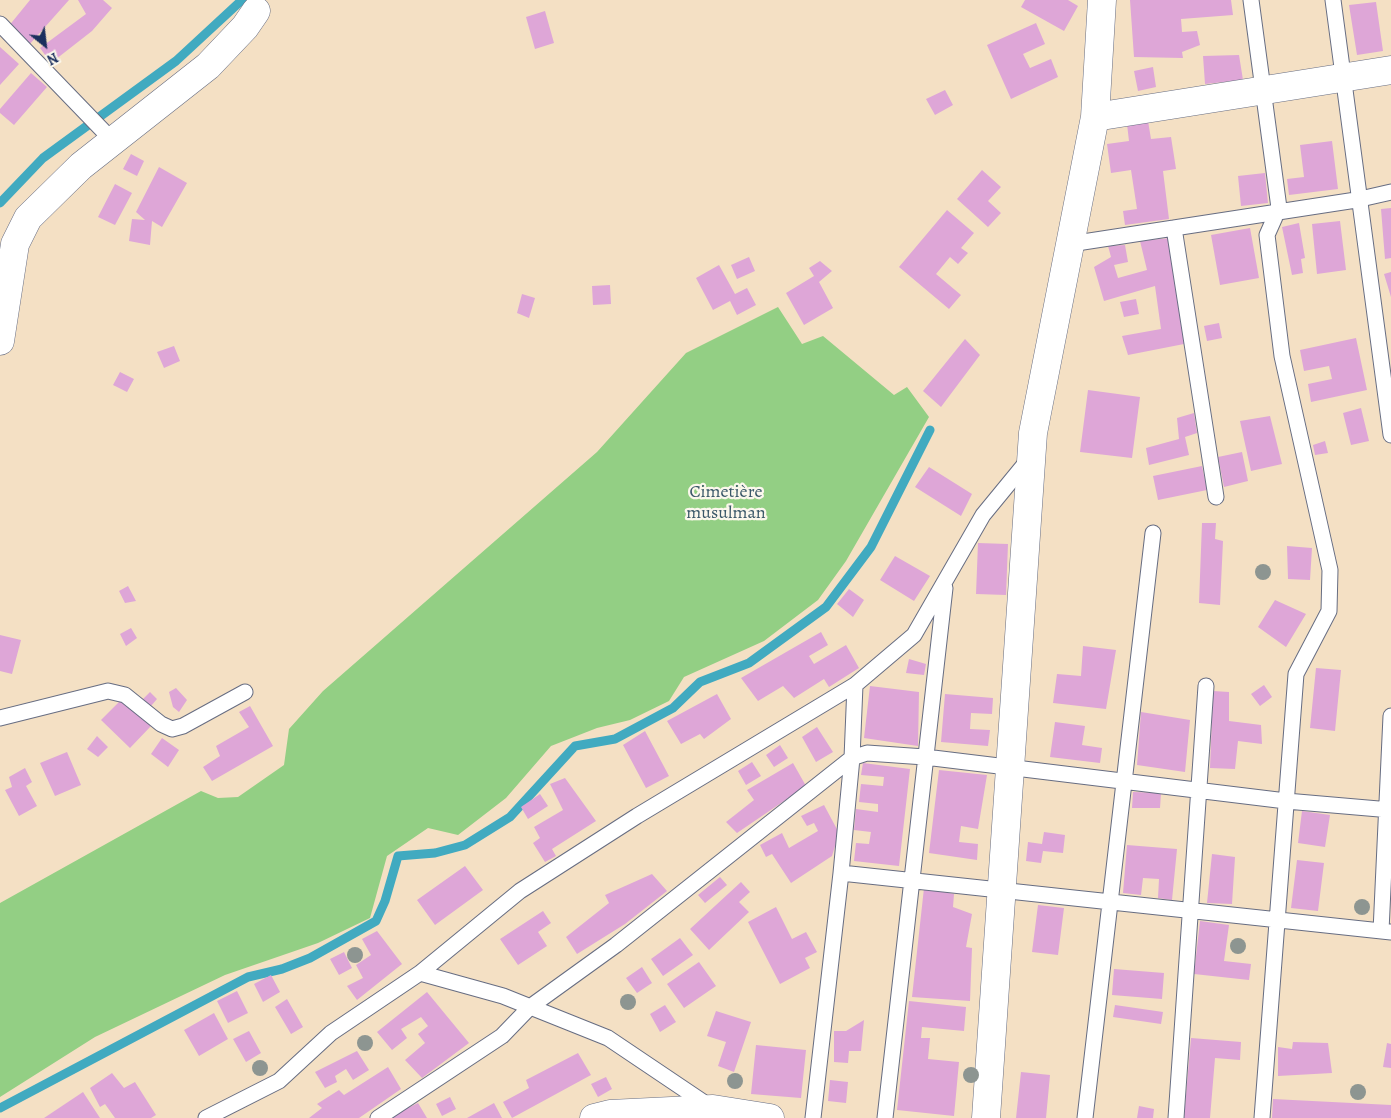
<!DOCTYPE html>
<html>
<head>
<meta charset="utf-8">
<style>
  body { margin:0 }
  #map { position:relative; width:1391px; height:1118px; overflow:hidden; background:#f4e0c4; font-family:Alegreya,serif }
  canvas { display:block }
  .north { position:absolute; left:20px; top:20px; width:50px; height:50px; -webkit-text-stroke:4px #fbf7ec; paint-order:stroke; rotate:151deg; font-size:14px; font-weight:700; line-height:20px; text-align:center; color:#1b2f5e }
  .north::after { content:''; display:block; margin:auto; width:18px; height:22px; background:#1b2f5e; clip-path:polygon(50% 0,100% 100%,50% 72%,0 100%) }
</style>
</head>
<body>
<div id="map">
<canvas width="1391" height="1118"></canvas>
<div class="north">N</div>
</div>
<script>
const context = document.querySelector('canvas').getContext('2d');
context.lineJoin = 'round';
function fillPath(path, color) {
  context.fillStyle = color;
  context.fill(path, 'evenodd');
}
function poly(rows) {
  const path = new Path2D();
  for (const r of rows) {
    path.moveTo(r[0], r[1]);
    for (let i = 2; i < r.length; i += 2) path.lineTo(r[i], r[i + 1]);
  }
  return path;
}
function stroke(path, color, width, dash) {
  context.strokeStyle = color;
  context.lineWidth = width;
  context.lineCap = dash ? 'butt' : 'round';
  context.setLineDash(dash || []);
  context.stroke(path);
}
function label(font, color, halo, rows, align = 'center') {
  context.font = font + ' Alegreya,serif';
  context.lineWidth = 4.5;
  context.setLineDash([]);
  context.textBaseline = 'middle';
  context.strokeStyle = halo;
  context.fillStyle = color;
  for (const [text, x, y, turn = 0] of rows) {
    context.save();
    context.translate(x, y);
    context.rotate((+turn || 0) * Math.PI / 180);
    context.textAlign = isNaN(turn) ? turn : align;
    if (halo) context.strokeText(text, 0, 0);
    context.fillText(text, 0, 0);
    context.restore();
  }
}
const green = poly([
  [778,307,802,344,823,336,894,395,907,387,929,417,846,561,818,600,764,641,684,677,669,701,630,720,597,728,551,746,506,798,458,835,428,828,387,856,370,918,318,943,225,975,95,1037,0,1097,0,903,201,791,218,798,238,797,284,765,289,729,323,691,597,452,686,353]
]);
const stream = poly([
  [0,203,43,158,176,61,242,0],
  [0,1108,248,977,282,969,310,958,376,921,385,901,398,856,435,853,465,845,510,817,575,746,615,739,673,708,700,682,749,663,826,607,871,547,930,430]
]);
const building = poly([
  [30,0,69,0,29,45,8,27],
  [78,0,103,0,112,8,92,31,51,63,40,48,86,14],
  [1025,0,1068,0,1078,6,1064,31,1021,7],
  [1130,0,1231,0,1233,15,1181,19,1182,32,1197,31,1200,45,1182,52,1183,58,1134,57],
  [1376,2,1383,51,1357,55,1349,5],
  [545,11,554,43,535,49,526,17],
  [1036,23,1045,44,1023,54,1030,68,1051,59,1058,77,1011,99,987,45],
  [0,47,19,64,0,85],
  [1239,55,1243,80,1205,84,1203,56],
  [1153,67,1156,87,1138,91,1134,71],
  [31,73,47,87,14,125,0,113,0,109],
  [945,90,953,105,935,115,926,99],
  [1148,121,1151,139,1171,137,1176,169,1163,171,1169,219,1125,225,1123,211,1137,209,1131,170,1111,173,1107,144,1129,141,1127,124],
  [1332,141,1338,189,1289,195,1287,179,1304,177,1300,145],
  [131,154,144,161,137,176,123,169],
  [159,167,187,183,162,227,152,221,150,245,129,241,132,219,145,220,136,212],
  [982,170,1001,187,988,201,1001,213,988,227,957,199],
  [1265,173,1268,203,1241,206,1238,176],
  [115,184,132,193,115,225,98,217],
  [1391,208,1391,258,1385,259,1381,209],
  [947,210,974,233,961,248,968,253,958,264,950,257,936,274,961,295,949,309,899,267],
  [1340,221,1346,270,1317,274,1312,224],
  [1299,223,1305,258,1301,259,1303,273,1292,275,1282,227],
  [1250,228,1259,278,1220,285,1211,235],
  [1170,238,1184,344,1128,355,1122,336,1161,329,1155,286,1104,301,1094,267,1111,257,1108,246,1125,245,1128,262,1114,265,1118,278,1147,270,1140,241],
  [749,257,755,271,737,279,731,265],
  [820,261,832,271,819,282,833,308,804,325,786,293,814,276,809,268],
  [719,265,735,294,747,288,756,305,737,315,730,301,713,310,696,278],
  [1391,272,1391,297,1384,274],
  [610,285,611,304,593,305,592,286],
  [522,294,535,298,529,318,517,313],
  [1136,299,1139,314,1124,317,1120,302],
  [1219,323,1222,338,1207,341,1204,326],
  [1356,338,1367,390,1311,402,1308,384,1332,379,1329,366,1304,371,1300,350],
  [965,339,980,355,941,407,923,391],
  [174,346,180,361,164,368,157,352],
  [120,372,134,379,127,392,113,385],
  [1088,390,1140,397,1132,458,1080,452],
  [1361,408,1369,441,1351,445,1343,413],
  [1194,413,1197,433,1185,437,1189,455,1149,465,1146,448,1179,439,1177,418],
  [1270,416,1282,464,1251,471,1240,421],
  [1325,441,1328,453,1315,455,1313,445],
  [1242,452,1248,481,1224,487,1218,457],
  [1202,466,1207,490,1158,500,1153,476],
  [929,467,972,494,961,516,915,487],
  [1202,523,1216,523,1215,539,1223,541,1220,605,1199,603],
  [978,543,1008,544,1006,595,976,594],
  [1287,546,1312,548,1310,580,1288,579],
  [895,556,930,576,914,601,880,580],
  [128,586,136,601,125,603,119,591],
  [849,589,864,600,853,617,837,604],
  [1275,600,1306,614,1286,647,1258,627],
  [131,628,137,638,126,646,120,634],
  [821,632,828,645,809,656,814,664,846,645,859,668,829,687,824,679,794,698,783,686,758,701,741,678],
  [0,635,21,640,12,674,0,671],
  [1083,646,1116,650,1106,709,1053,703,1057,674,1081,676],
  [909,659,926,664,924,675,906,673],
  [1316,668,1341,670,1335,731,1310,728],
  [1264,685,1272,697,1260,706,1251,694],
  [870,686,919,692,918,746,864,738],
  [176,688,187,700,179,712,173,707,169,692],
  [1213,691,1229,692,1229,721,1261,725,1262,744,1238,741,1235,769,1210,768],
  [150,692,157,699,151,706,143,699],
  [717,694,731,719,704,739,700,734,681,744,667,721],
  [945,694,993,698,992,714,971,713,970,729,990,730,988,746,941,742],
  [121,700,151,726,130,748,101,720],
  [250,706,273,746,212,781,203,767,220,756,216,746,249,727,239,712],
  [1141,712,1190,720,1185,772,1137,765],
  [1055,722,1085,726,1082,745,1102,748,1100,763,1050,757],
  [817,727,833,752,816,762,802,737],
  [645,731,669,776,646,788,623,745],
  [97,736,108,747,98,757,87,749],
  [162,738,179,750,168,767,151,754],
  [780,745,788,758,774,767,766,755],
  [67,752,81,785,55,796,40,763],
  [752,762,761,776,746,785,738,771],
  [793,763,806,786,737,833,726,822,754,800,747,790],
  [863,763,910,769,899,866,854,861,856,843,869,844,871,832,854,830,856,809,878,812,878,804,859,802,861,784,883,786,884,777,861,775],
  [25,768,32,782,26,786,37,806,19,816,5,790,12,787,9,777],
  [939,770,987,775,978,829,961,826,959,842,978,844,977,860,929,853],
  [565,778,596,821,552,849,556,856,545,862,533,843,540,838,534,827,563,810,550,784],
  [1133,792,1161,793,1160,808,1132,808],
  [540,794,548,806,528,819,521,807],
  [824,805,839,833,832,856,791,883,772,854,766,857,760,845,782,833,789,848,818,831,814,823,807,826,801,816],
  [1302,811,1330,815,1325,847,1298,843],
  [1044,832,1065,835,1063,853,1043,851,1041,863,1026,861,1028,842,1042,844],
  [1127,845,1177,849,1172,900,1158,898,1159,879,1143,878,1141,895,1123,893],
  [1212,854,1235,857,1232,904,1207,903],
  [1297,860,1324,863,1318,911,1291,908],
  [465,866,483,890,435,925,417,900],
  [652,874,667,891,625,924,577,954,566,937,609,903,605,895],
  [720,877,727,885,705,903,698,895],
  [741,882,750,892,739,902,749,912,709,950,690,929],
  [924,888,954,894,953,907,972,914,966,947,972,948,970,1001,912,997],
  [1038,905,1064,908,1058,955,1032,952],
  [776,907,792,939,806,932,817,952,805,958,810,968,780,984,748,922],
  [543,911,551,923,538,932,547,946,518,965,500,939],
  [1200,921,1229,925,1224,961,1251,964,1249,980,1194,974],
  [377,931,402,964,357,1000,347,986,363,978,356,965,371,955,362,939],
  [680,938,693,955,663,976,651,959],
  [344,952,352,968,339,975,330,959],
  [699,962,716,986,684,1008,667,984],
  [642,967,652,983,637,993,626,978],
  [1114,969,1164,973,1162,999,1112,995],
  [271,975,280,992,263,1002,254,984],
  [237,991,248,1013,228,1023,217,1001],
  [427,992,469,1043,422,1078,405,1060,425,1043,418,1034,428,1026,421,1017,401,1029,407,1038,392,1050,377,1032],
  [287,999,303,1027,291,1034,275,1007],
  [909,1001,966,1007,964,1031,922,1027,921,1038,930,1038,928,1059,959,1062,954,1116,897,1110],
  [665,1005,676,1022,660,1032,650,1014],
  [1115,1005,1163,1012,1161,1024,1113,1017],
  [716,1011,751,1022,734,1072,718,1066,726,1042,707,1036],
  [214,1013,228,1039,199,1056,184,1030],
  [864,1020,861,1051,849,1051,848,1063,834,1062,834,1031,846,1031],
  [249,1031,261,1053,246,1062,233,1039],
  [1191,1038,1241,1042,1240,1060,1215,1058,1210,1118,1184,1118],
  [1293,1042,1328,1043,1332,1073,1278,1076,1278,1047,1292,1049],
  [1387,1043,1391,1044,1391,1068,1383,1067],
  [756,1045,806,1050,801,1098,751,1094],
  [357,1051,369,1070,353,1080,346,1069,335,1076,337,1082,325,1088,315,1072],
  [578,1053,591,1075,512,1118,503,1102,529,1088,526,1080],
  [388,1067,401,1089,359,1118,309,1118,322,1108,317,1104,339,1090,344,1095],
  [1021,1072,1050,1075,1046,1118,1016,1118],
  [112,1073,124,1088,135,1082,156,1115,151,1118,115,1118,105,1104,100,1107,90,1088],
  [606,1077,612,1089,598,1097,591,1084],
  [830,1080,848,1082,846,1103,828,1101],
  [83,1092,100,1118,44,1118],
  [450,1097,456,1109,442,1116,436,1104],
  [1273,1099,1391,1105,1391,1118,1272,1118],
  [418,1103,427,1118,387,1118],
  [494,1103,502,1118,467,1118],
  [1139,1106,1154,1109,1153,1118,1137,1118]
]);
const service = poly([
  [1251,0,1279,208,1267,235,1282,356,1330,570,1329,611,1296,674,1262,1118],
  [1333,0,1391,435],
  [0,24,112,140],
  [1174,228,1216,497],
  [1070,244,1356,200,1391,192],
  [0,718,108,691,125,695,161,724,172,729,183,726,245,692],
  [841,873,1391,932],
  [1381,931,1391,716],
  [420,973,503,996,608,1038,712,1108],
  [206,1118,279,1081,331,1033,420,973,520,891,637,816,855,685,914,635,983,515,1029,459],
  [378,1118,502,1036,530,1007,616,945,852,758,867,753,925,757,1286,801,1391,810],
  [813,1118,841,873,852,758,855,685],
  [885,1118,945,588],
  [1085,1118,1153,533],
  [1176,1118,1206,686]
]);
const minor = poly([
  [1095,117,1391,70],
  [0,341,15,244,28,218,81,166,208,66,245,27,256,11],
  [594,1118,610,1114,713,1109,770,1118],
  [986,1118,1033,433,1095,117,1102,0]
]);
const trees = [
  [1263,572],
  [1362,907],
  [1238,946],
  [355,955],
  [628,1002],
  [365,1043],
  [260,1068],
  [971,1075],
  [735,1081],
  [1358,1092]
];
const parkNames = [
  ["Cimetière",726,493],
  ["musulman",726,514]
];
fillPath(green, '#93cf84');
stroke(stream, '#41aac0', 9);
fillPath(building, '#dea6d7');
stroke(service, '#676d82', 17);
stroke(minor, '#676d82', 29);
stroke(service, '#fff', 15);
stroke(minor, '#fff', 28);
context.fillStyle = '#8d9591';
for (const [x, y] of trees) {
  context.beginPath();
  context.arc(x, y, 8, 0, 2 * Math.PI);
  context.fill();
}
label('18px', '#395768', '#fbf7ec', parkNames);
</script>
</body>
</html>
